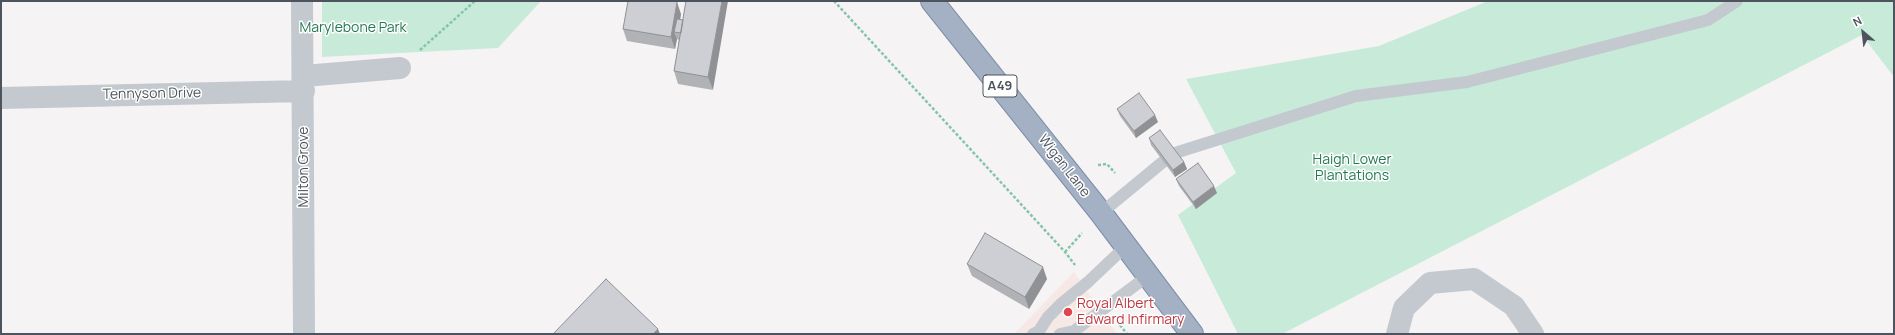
<!DOCTYPE html>
<html>
<head>
<meta charset="utf-8">
<style>
  body { margin:0 }
  #map { position:relative; width:1895px; height:335px; overflow:hidden; background:#f5f3f3; font-family:Manrope,sans-serif }
  canvas { display:block }
  .frame { position:absolute; inset:0; border:2px solid #4d545e; pointer-events:none }
  .north { position:absolute; left:1843px; top:12px; width:40px; height:40px; -webkit-text-stroke:3px #fff; paint-order:stroke; rotate:332deg; font-size:11px; font-weight:700; line-height:16px; text-align:center; color:#4d545e }
  .north::after { content:''; display:block; margin:auto; width:14px; height:18px; background:#4d545e; clip-path:polygon(50% 0,100% 100%,50% 72%,0 100%) }
</style>
</head>
<body>
<div id="map">
<canvas width="1895" height="335"></canvas>
<div class="frame"></div>
<div class="north">N</div>
</div>
<script>
const context = document.querySelector('canvas').getContext('2d');
context.lineJoin = 'round';
function fillPath(path, color) {
  context.fillStyle = color;
  context.fill(path, 'evenodd');
}
function poly(rows) {
  const path = new Path2D();
  for (const r of rows) {
    path.moveTo(r[0], r[1]);
    for (let i = 2; i < r.length; i += 2) path.lineTo(r[i], r[i + 1]);
  }
  return path;
}
function stroke(path, color, width, dash) {
  context.strokeStyle = color;
  context.lineWidth = width;
  context.lineCap = dash ? 'butt' : 'round';
  context.setLineDash(dash || []);
  context.stroke(path);
}
function label(font, color, halo, rows, align = 'center') {
  context.font = font + ' Manrope,sans-serif';
  context.lineWidth = 3;
  context.setLineDash([]);
  context.textBaseline = 'middle';
  context.strokeStyle = halo;
  context.fillStyle = color;
  for (const [text, x, y, turn = 0] of rows) {
    context.save();
    context.translate(x, y);
    context.rotate((+turn || 0) * Math.PI / 180);
    context.textAlign = isNaN(turn) ? turn : align;
    if (halo) context.strokeText(text, 0, 0);
    context.fillText(text, 0, 0);
    context.restore();
  }
}
const medical = poly([
  [1074,272,1117,334,1014,334]
]);
const green = poly([
  [322,1,541,1,498,48,322,57],
  [1488,1,1894,1,1894,77,1862,35,1282,334,1238,334,1178,215,1236,173,1186,79,1379,46]
]);
const path = poly([
  [834,1,1065,252,1075,265],
  [420,50,475,1],
  [1098,165,1107,164,1115,173],
  [1065,252,1082,233],
  [1120,325,1127,334]
]);
const service = poly([
  [1175,153,1356,96,1467,82,1708,20,1737,1],
  [1101,213,1164,161],
  [1033,334,1039,331,1048,317,1061,304,1088,282,1126,246],
  [1060,334,1074,331,1149,275]
]);
const minor = poly([
  [302,1,304,334],
  [304,76,400,68],
  [1,98,304,91],
  [1397,334,1404,308,1430,283,1474,279,1514,306,1533,334]
]);
const trunk = poly([
  [932,1,1101,213,1192,334]
]);
const wall = poly([
  [686,1,713,90,678,84,674,71,679,40,677,39,675,49,627,41,623,29,681,14,680,19,683,20],
  [1117,109,1158,122,1136,138,1120,116],
  [1149,138,1184,162,1187,169,1175,177,1151,145],
  [1176,179,1217,193,1196,209,1179,186],
  [967,264,1047,279,1029,309,972,276]
]);
const shadedWall = poly([
  [722,1,728,1,713,90,708,77],
  [677,2,681,14,678,33,674,32,677,39,675,49,671,37],
  [1155,115,1158,122,1136,138,1134,131],
  [1184,162,1187,169,1175,177,1173,170],
  [1214,186,1217,193,1196,209,1193,202],
  [1043,267,1047,279,1029,309,1025,297],
  [658,329,660,334,653,334]
]);
const building = poly([
  [628,1,674,1,677,2,671,37,623,29,628,1],
  [686,1,722,1,708,77,674,71,686,1],
  [677,19,683,20,681,33,674,32,677,19],
  [1139,93,1155,115,1134,131,1117,109,1139,93],
  [1160,130,1184,162,1173,170,1149,138,1160,130],
  [1198,163,1214,186,1193,202,1176,179,1198,163],
  [985,233,1043,267,1025,297,967,264,985,233],
  [606,279,658,329,653,334,553,334,606,279]
]);
const markers = [
  [1068,312,5,"#e0444e"]
];
const shields = [
  [1000,86,34]
];
const shieldNames = [
  ["A49",1000,86]
];
const parkNames = [
  ["Marylebone Park",353,28],
  ["Haigh Lower",1352,160],
  ["Plantations",1352,176]
];
const streetNames = [
  ["Tennyson Drive",152,94,-1],
  ["Wigan Lane",1064,166,52],
  ["Milton Grove",304,167,-90]
];
const healthNames = [
  ["Royal Albert",1077,304],
  ["Edward Infirmary",1077,320]
];
fillPath(medical, '#f6e8e5');
fillPath(green, '#c8ebd9');
stroke(trunk, '#7c8da6', 24);
stroke(path, '#84c5aa', 2.5, [3, 2]);
stroke(service, '#c3c9cf', 12);
stroke(minor, '#c3c9cf', 22);
stroke(trunk, '#a4b1c4', 22);
fillPath(wall, '#b0b2b6');
fillPath(shadedWall, '#909194');
fillPath(building, '#cdcfd4');
stroke(building, '#909194', 1);
for (const [x, y, r, color] of markers) {
  const dot = new Path2D();
  dot.arc(x, y, r, 0, 2 * Math.PI);
  context.fillStyle = color;
  context.fill(dot);
  stroke(dot, '#fff', 1.5);
}
for (const [x, y, w] of shields) {
  const box = new Path2D();
  box.roundRect(x - w / 2, y - 11, w, 22, 3);
  context.fillStyle = '#fff';
  context.fill(box);
  stroke(box, '#4d545e', 1);
}
label('bold 13px', '#4d545e', null, shieldNames);
label('14px', '#257855', '#fff', parkNames);
label('14px', '#4d545e', '#fff', streetNames);
label('14px', '#be3a42', '#fff', healthNames, 'left');
</script>
</body>
</html>
